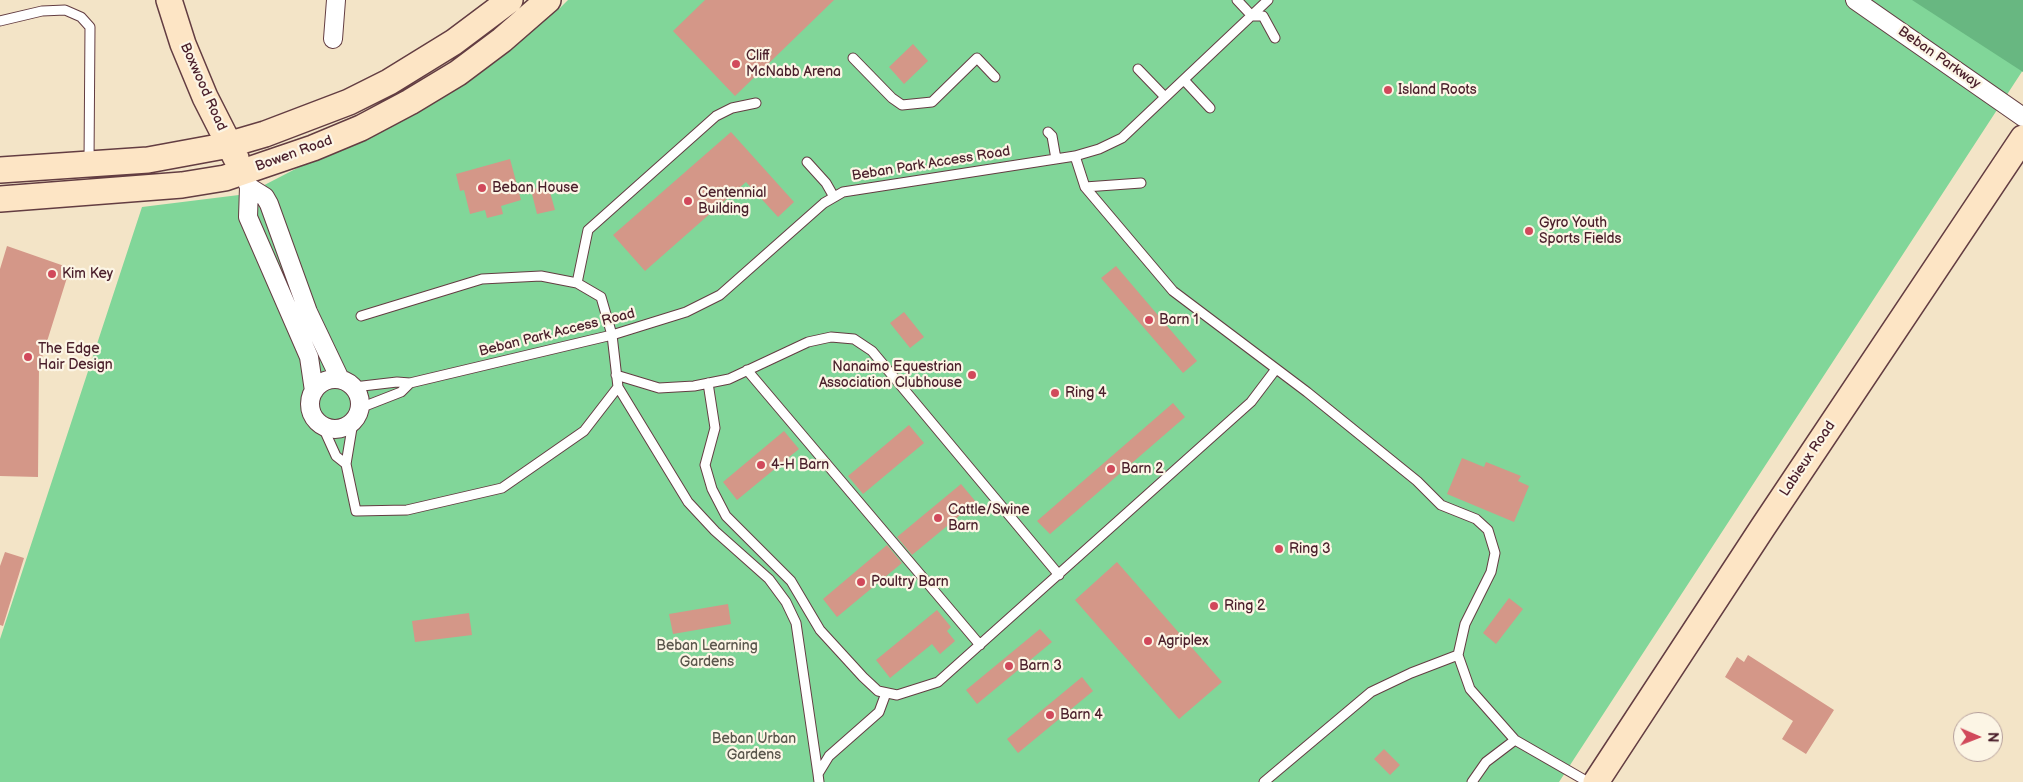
<!DOCTYPE html>
<html>
<head>
<meta charset="utf-8">
<style>
  body { margin:0 }
  #map { position:relative; width:2023px; height:782px; overflow:hidden; background:#f3e4c7; font-family:"Balsamiq Sans",sans-serif }
  canvas { display:block }
  .north { position:absolute; left:1953px; top:712px; width:50px; height:50px; box-sizing:border-box; background:#fcf5e5; border:1px solid #b59f9b; border-radius:50%; rotate:91deg; font-size:14px; font-weight:700; line-height:20px; text-align:center; color:#4a1f2b }
  .north::after { content:''; display:block; margin:auto; width:18px; height:22px; background:#d1495b; clip-path:polygon(50% 0,100% 100%,50% 72%,0 100%) }
</style>
</head>
<body>
<div id="map">
<canvas width="2023" height="782"></canvas>
<div class="north">N</div>
</div>
<script>
const context = document.querySelector('canvas').getContext('2d');
context.lineJoin = 'round';
function fillPath(path, color) {
  context.fillStyle = color;
  context.fill(path, 'evenodd');
}
function poly(rows) {
  const path = new Path2D();
  for (const r of rows) {
    if (r.length === 3) {
      path.moveTo(r[0] + r[2], r[1]);
      path.arc(r[0], r[1], r[2], 0, 2 * Math.PI);
      continue;
    }
    path.moveTo(r[0], r[1]);
    for (let i = 2; i < r.length; i += 2) path.lineTo(r[i], r[i + 1]);
  }
  return path;
}
function stroke(path, color, width, dash) {
  context.strokeStyle = color;
  context.lineWidth = width;
  context.lineCap = dash ? 'butt' : 'round';
  context.setLineDash(dash || []);
  context.stroke(path);
}
function label(font, color, halo, rows, align = 'center') {
  context.font = font + ' "Balsamiq Sans",sans-serif';
  context.lineWidth = 4.5;
  context.setLineDash([]);
  context.textBaseline = 'middle';
  context.strokeStyle = halo;
  context.fillStyle = color;
  for (const [text, x, y, turn = 0] of rows) {
    context.save();
    context.translate(x, y);
    context.rotate((+turn || 0) * Math.PI / 180);
    context.textAlign = isNaN(turn) ? turn : align;
    if (halo) context.strokeText(text, 0, 0);
    context.fillText(text, 0, 0);
    context.restore();
  }
}
const green = poly([
  [568,0,2023,0,2023,70,1559,782,0,782,0,639,142,207,247,194,396,117,560,8]
]);
const forest = poly([
  [1912,0,2023,0,2023,72]
]);
const building = poly([
  [705,0,834,0,735,96,673,31],
  [913,44,928,61,904,84,889,67],
  [731,132,794,202,778,217,746,182,645,271,613,235],
  [510,159,521,200,501,206,503,214,487,218,485,210,470,214,464,190,460,191,456,174],
  [548,185,555,210,537,214,531,190],
  [7,246,70,268,39,367,38,477,0,476,0,269],
  [1116,266,1197,361,1183,373,1101,278],
  [904,312,924,337,910,348,890,323],
  [1173,403,1185,417,1050,534,1037,521],
  [909,425,924,443,863,494,848,476],
  [784,431,799,449,737,500,723,482],
  [1462,458,1484,467,1486,462,1521,476,1518,481,1529,486,1514,522,1447,494],
  [961,484,976,502,912,555,897,537],
  [887,545,902,563,837,617,823,599],
  [5,552,24,558,3,626,0,625,0,566],
  [1117,562,1222,682,1179,719,1075,600],
  [1509,598,1523,609,1496,644,1483,633],
  [728,604,731,624,673,634,669,614],
  [937,610,951,627,947,631,955,641,940,654,932,644,890,678,876,660],
  [469,613,472,635,415,642,412,621],
  [1040,629,1052,642,977,704,966,690],
  [1748,655,1834,710,1806,754,1782,739,1793,721,1725,677,1737,657,1744,662],
  [1082,677,1093,691,1018,753,1007,739],
  [1384,749,1400,765,1390,775,1374,759]
]);
const lane = poly([
  [1237,0,1252,16,1263,16,1275,38],
  [0,21,42,11,65,10,81,17,90,27,89,162],
  [853,58,892,98,902,105,932,102,977,58,995,77],
  [1138,69,1165,97],
  [1184,80,1210,108],
  [1048,132,1052,136,1056,159],
  [1075,156,1085,187,1173,291,1307,392,1417,481,1441,505,1476,519,1488,530,1495,553,1491,572,1465,624,1458,655,1470,689,1515,740,1588,782],
  [807,162,826,183,834,197],
  [1085,187,1141,183],
  [577,283,588,230,716,116,732,108,756,103],
  [747,370,980,645],
  [616,375,659,388,694,386,729,379,808,342,831,337,854,339,872,351,1059,575],
  [708,383,715,428,705,465,712,489,726,516,791,581,820,630,863,677,878,691,897,695,938,682,1251,402,1276,369],
  [354,387,397,382,410,383,612,335,686,312,720,295,824,203,843,192,1075,156,1099,149,1122,138,1268,0],
  [618,387,688,502,715,531,769,579,786,602,796,623,818,774],
  [360,408,401,392,410,383],
  [353,422,346,464,356,511,407,510,502,488,584,431,618,387,612,335,601,297,577,283,541,276,482,279,361,316],
  [322,425,336,456,346,464],
  [819,782,818,774,829,756,879,712,886,693],
  [1264,782,1371,692,1411,673,1458,655],
  [1472,782,1486,762,1515,740]
]);
const street = poly([
  [1855,0,2023,117],
  [333,39,336,0],
  [243,172,249,187,248,217,309,357,314,391],
  [249,187,265,197,269,204,308,312,340,379],
  [335,404,25]
]);
const secondary = poly([
  [169,0,183,44,205,97,236,158],
  [0,170,148,160,224,146,265,134,349,102,389,82,454,42,510,0],
  [0,199,182,185,225,178,313,148,361,128,410,102,458,73,502,40,548,0],
  [1596,782,1763,527,2023,138]
]);
const markers = [
  [736,64,5,"#d1495b"],
  [1388,90,5,"#d1495b"],
  [482,188,5,"#d1495b"],
  [688,201,5,"#d1495b"],
  [1529,231,5,"#d1495b"],
  [52,274,5,"#d1495b"],
  [1149,320,5,"#d1495b"],
  [28,357,5,"#d1495b"],
  [972,375,5,"#d1495b"],
  [1055,393,5,"#d1495b"],
  [761,465,5,"#d1495b"],
  [1111,469,5,"#d1495b"],
  [938,518,5,"#d1495b"],
  [1279,549,5,"#d1495b"],
  [861,582,5,"#d1495b"],
  [1214,606,5,"#d1495b"],
  [1148,641,5,"#d1495b"],
  [1009,666,5,"#d1495b"],
  [1050,715,5,"#d1495b"]
];
const poiNames = [
  ["Cliff",746,56],
  ["McNabb Arena",746,72],
  ["Island Roots",1398,90],
  ["Beban House",492,188],
  ["Centennial",698,193],
  ["Building",698,209],
  ["Gyro Youth",1539,223],
  ["Sports Fields",1539,239],
  ["Kim Key",62,274],
  ["Barn 1",1159,320],
  ["The Edge",38,349],
  ["Hair Design",38,365],
  ["Nanaimo Equestrian",962,367,"right"],
  ["Association Clubhouse",962,383,"right"],
  ["Ring 4",1065,393],
  ["4-H Barn",771,465],
  ["Barn 2",1121,469],
  ["Cattle/Swine",948,510],
  ["Barn",948,526],
  ["Ring 3",1289,549],
  ["Poultry Barn",871,582],
  ["Ring 2",1224,606],
  ["Agriplex",1158,641],
  ["Barn 3",1019,666],
  ["Barn 4",1060,715]
];
const streetNames = [
  ["Beban Parkway",1939,58,35],
  ["Boxwood Road",203,87,66],
  ["Bowen Road",294,154,-20],
  ["Beban Park Access Road",931,164,-9],
  ["Beban Park Access Road",557,333,-14],
  ["Labieux Road",1808,459,-56]
];
const parkNames = [
  ["Beban Learning",707,646],
  ["Gardens",707,662],
  ["Beban Urban",754,739],
  ["Gardens",754,755]
];
fillPath(green, '#81d699');
fillPath(forest, '#68b781');
fillPath(building, '#d49788');
stroke(lane, '#633d42', 11);
stroke(street, '#633d42', 20);
stroke(secondary, '#633d42', 28);
stroke(lane, '#fff', 9);
stroke(street, '#fff', 18);
stroke(secondary, '#fde5c5', 25);
for (const [x, y, r, color] of markers) {
  const dot = new Path2D();
  dot.arc(x, y, r, 0, 2 * Math.PI);
  context.fillStyle = color;
  context.fill(dot);
  stroke(dot, '#fcf5e5', 2);
}
label('14px', '#4a1f2b', '#fcf5e5', poiNames, 'left');
label('14px', '#4a1f2b', '#fcf5e5', streetNames);
label('14px', '#5a564c', '#fcf5e5', parkNames);
</script>
</body>
</html>
